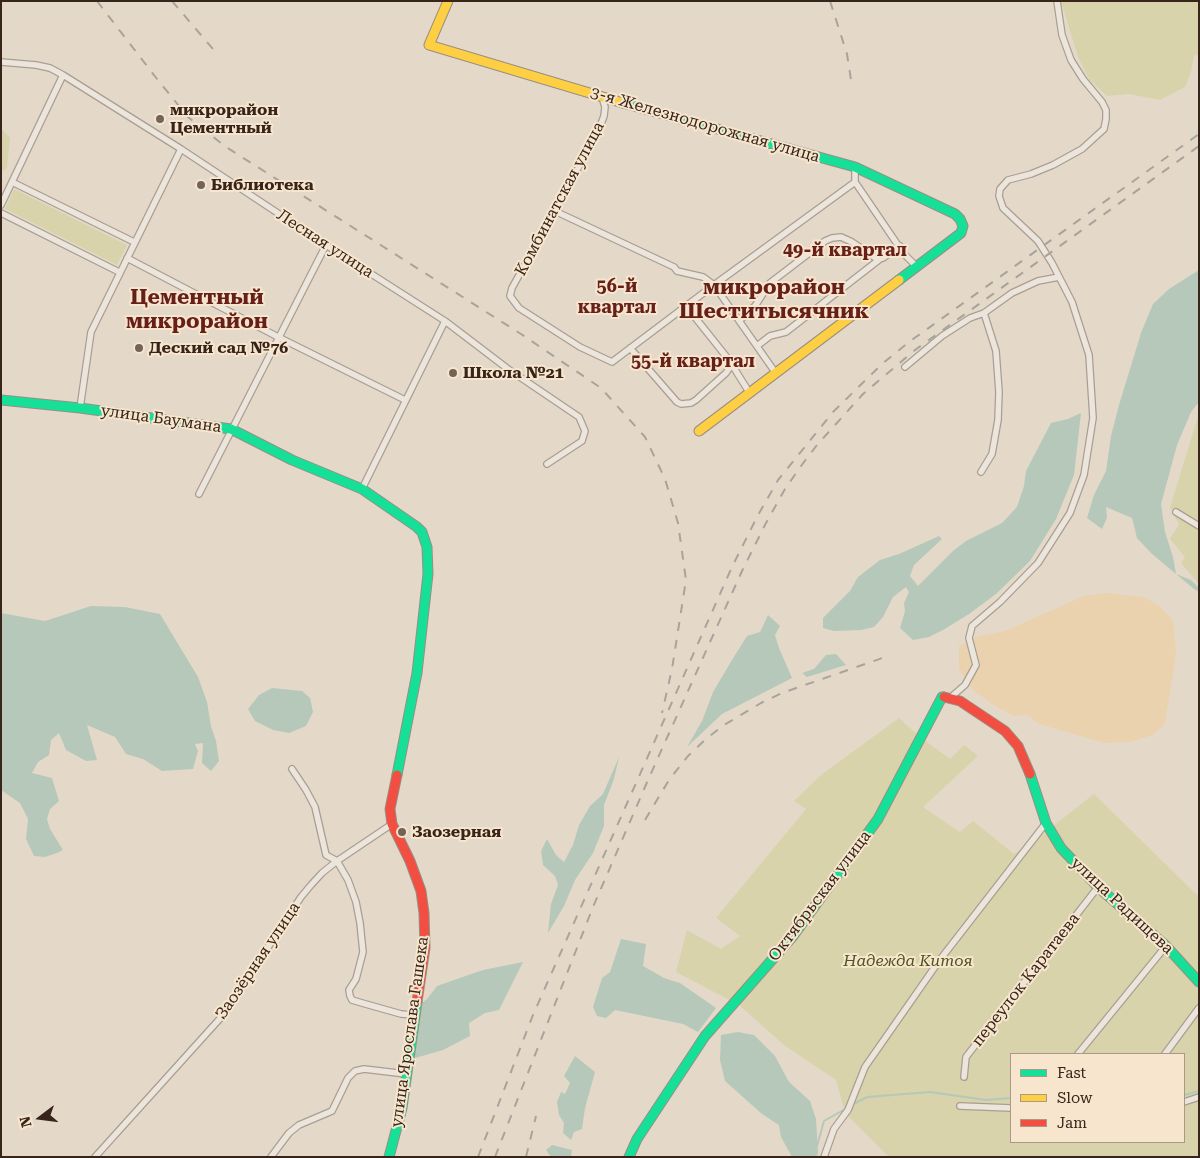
<!DOCTYPE html>
<html>
<head>
<meta charset="utf-8">
<style>
  body { margin:0 }
  #map { position:relative; width:1200px; height:1158px; overflow:hidden; background:#e4d9c9; font-family:"Roboto Serif",serif }
  canvas { display:block }
  .frame { position:absolute; inset:0; border:2px solid #37251b; pointer-events:none }
  .legend { position:absolute; left:1010px; top:1053px; width:175px; height:90px; box-sizing:border-box; background:#f7e6cd; border:1px solid #aa9986; margin:0; padding:6px 9px; list-style:none; font-size:15px; color:#37251b }
  .legend li { display:flex; align-items:center; gap:10px; height:25px }
  .legend b { width:25px; border:1px solid #aa9986 }
  .north { position:absolute; left:15px; top:1093px; width:50px; height:50px; -webkit-text-stroke:4px #f7e6cd; paint-order:stroke; rotate:255deg; font-size:14px; font-weight:700; line-height:20px; text-align:center; color:#37251b }
  .north::after { content:''; display:block; margin:auto; width:18px; height:22px; background:#37251b; clip-path:polygon(50% 0,100% 100%,50% 72%,0 100%) }
</style>
</head>
<body>
<div id="map">
<canvas width="1200" height="1158"></canvas>
<div class="frame"></div>
<ul class="legend">
<li><b style="height:6px;background:#16e098"></b>Fast</li>
<li><b style="height:6px;background:#ffcf43"></b>Slow</li>
<li><b style="height:6px;background:#f24e42"></b>Jam</li>
</ul>
<div class="north">N</div>
</div>
<script>
const context = document.querySelector('canvas').getContext('2d');
context.lineJoin = 'round';
function fillPath(path, color) {
  context.fillStyle = color;
  context.fill(path, 'evenodd');
}
function poly(rows) {
  const path = new Path2D();
  for (const r of rows) {
    path.moveTo(r[0], r[1]);
    for (let i = 2; i < r.length; i += 2) path.lineTo(r[i], r[i + 1]);
  }
  return path;
}
function stroke(path, color, width, dash) {
  context.strokeStyle = color;
  context.lineWidth = width;
  context.lineCap = dash ? 'butt' : 'round';
  context.setLineDash(dash || []);
  context.stroke(path);
}
function label(font, color, halo, rows, align = 'center') {
  context.font = font + ' "Roboto Serif",serif';
  context.lineWidth = 4;
  context.setLineDash([]);
  context.textBaseline = 'middle';
  context.strokeStyle = halo;
  context.fillStyle = color;
  for (const [text, x, y, turn = 0] of rows) {
    context.save();
    context.translate(x, y);
    context.rotate((+turn || 0) * Math.PI / 180);
    context.textAlign = isNaN(turn) ? turn : align;
    if (halo) context.strokeText(text, 0, 0);
    context.fillText(text, 0, 0);
    context.restore();
  }
}
const green = poly([
  [1061,1,1199,1,1199,54,1194,56,1191,72,1185,87,1160,100,1129,94,1107,96,1089,79,1078,57],
  [1,128,10,138,7,168,1,172],
  [14,189,127,245,117,265,5,209],
  [1199,413,1199,584,1181,563,1185,557,1170,539,1179,524,1170,508],
  [899,718,919,736,950,759,964,745,978,756,923,807,960,832,973,821,1014,854,1039,837,1094,794,1199,897,1199,1157,889,1157,845,1113,836,1080,784,1045,739,1005,676,972,687,930,721,949,740,936,716,918,806,809,794,801,821,775],
  [1011,1054,1184,1054,1184,1142,1011,1142]
]);
const sand = poly([
  [1107,593,1144,597,1160,606,1173,621,1176,653,1165,724,1153,735,1130,742,1104,743,1039,724,1027,715,1014,716,995,706,973,690,959,670,959,646,979,636,1005,631,1084,596]
]);
const water = poly([
  [1199,270,1199,402,1191,412,1177,445,1161,504,1165,532,1173,557,1176,574,1191,580,1199,588,1199,592,1194,589,1152,554,1137,538,1132,518,1106,507,1107,518,1102,529,1087,518,1094,495,1106,471,1111,436,1119,405,1141,333,1153,304,1169,289],
  [1081,413,1074,475,1056,519,1030,561,996,594,969,614,943,630,929,637,913,640,900,628,905,611,904,603,909,592,906,587,893,597,883,617,874,627,861,630,834,631,823,628,823,618,850,591,858,577,880,560,899,554,939,536,942,539,914,565,910,576,918,586,954,550,966,541,1002,523,1017,507,1024,486,1026,471,1051,423,1068,419],
  [91,606,125,607,160,614,198,677,207,702,211,726,216,741,219,761,211,771,202,763,203,743,195,744,198,751,193,769,162,771,143,759,126,754,115,737,87,725,97,760,86,761,66,750,59,733,51,740,49,755,38,762,32,773,52,778,59,801,50,809,47,819,50,829,63,850,57,853,45,857,34,856,26,839,28,819,20,803,1,790,1,613,45,621],
  [768,615,780,626,775,635,779,648,792,678,722,714,687,747,702,721,713,692,732,660,747,636,760,632],
  [836,654,846,665,807,677,802,673,814,669,826,655],
  [272,688,302,691,310,698,313,712,306,726,289,733,273,730,255,721,248,709,259,695],
  [619,757,614,779,604,805,604,826,593,853,575,880,564,906,548,933,551,904,558,885,555,876,543,865,541,851,547,839,556,855,564,862,573,845,579,825,590,806,603,794],
  [621,939,646,944,643,966,664,978,680,983,716,1008,698,1032,683,1024,615,1010,606,1018,597,1016,593,1007,602,978,610,972],
  [523,962,499,1010,485,1013,469,1023,470,1036,443,1050,415,1058,413,1043,418,1006,427,999,437,986,483,970],
  [738,1032,754,1035,775,1056,789,1082,810,1101,816,1119,818,1152,817,1157,792,1157,781,1137,779,1125,762,1114,725,1081,720,1060,721,1035],
  [575,1056,595,1072,585,1108,582,1129,574,1132,571,1140,563,1133,564,1123,559,1115,557,1102,561,1092,565,1094,570,1083,564,1076],
  [552,1145,572,1150,571,1157,551,1157,546,1150]
]);
const stream = poly([
  [1184,1095,1199,1091],
  [852,1105,867,1097,930,1092,986,1100,1011,1098],
  [817,1146,824,1121,847,1108]
]);
const street = poly([
  [1,62,36,65,50,68,63,75,181,149,326,245,445,321,508,369,579,417,585,431,582,441,547,464],
  [602,97,605,107,604,116,598,132,512,288,510,296,519,308,580,347,612,362,714,285,855,182,855,167],
  [12,182,134,242],
  [855,182,904,254,916,266],
  [1,205,63,75],
  [556,208,559,213,674,267,677,271,703,277,714,285,775,372],
  [1,213,119,272],
  [127,258,278,337,405,400],
  [686,306,729,360,749,392],
  [740,320,755,306,770,283,825,241,832,238,841,237,852,242,877,259,883,258,900,246],
  [757,346,770,336,786,332,880,259],
  [630,348,677,402,681,404,691,403,696,400,726,373,730,367,729,360],
  [905,367,942,336,970,318,984,313],
  [80,408,91,332,181,149],
  [981,472,992,454,998,420,999,392,996,351,984,313,1012,293,1038,281,1059,277],
  [362,489,445,321],
  [199,494,326,245],
  [1176,512,1199,526],
  [950,698,965,685,976,665,969,638,972,626,1000,602,1038,563,1070,513,1084,475,1093,418,1089,355,1072,302,1052,263,1038,241,1003,208,999,196,1000,189,1008,180,1031,174,1053,165,1082,149,1104,129,1106,119,1106,110,1102,102,1083,79,1071,60,1062,35,1057,1],
  [292,769,306,790,315,807,326,855,337,861,348,880,356,902,360,923,363,952,356,979,349,990,350,996,352,1000,362,1003,401,1014,414,1015],
  [1078,1054,1166,946],
  [1165,1054,1199,1008],
  [964,1077,966,1057,1098,887],
  [1184,1102,1199,1097],
  [960,1106,1011,1108],
  [95,1157,225,1013,301,897,311,885,322,873,337,861,392,824],
  [271,1157,289,1133,299,1125,332,1111,348,1078,355,1071,364,1069,406,1074],
  [824,1157,834,1129,848,1110,865,1067,939,961,1046,823]
]);
const fast = poly([
  [623,103,855,167,955,214,960,219,963,226,961,233,899,280],
  [1,400,80,408,231,429,292,460,362,489,417,527,422,532,427,547,428,574,417,673,397,775],
  [1030,774,1046,823,1061,848,1098,887,1166,946,1199,982],
  [389,1157,402,1108,417,1002],
  [629,1157,637,1139,705,1036,793,936,878,819,942,697,944,697]
]);
const slow = poly([
  [448,1,429,45,623,103],
  [699,431,899,280]
]);
const jam = poly([
  [944,697,960,701,1005,731,1018,746,1030,774],
  [397,775,390,809,392,824,410,861,421,891,424,913,425,948,417,1002]
]);
const rail = poly([
  [97,1,157,79,188,117,226,147,521,334,601,388,645,437,665,479,678,523,686,580,672,669,662,713],
  [172,1,218,55],
  [830,1,847,54,851,80],
  [645,820,669,780,688,756,706,739,724,725,761,703,782,693,888,656],
  [478,1157,533,1015,732,567,757,517,778,480,833,412,882,364,909,342,1199,134],
  [495,1157,593,907,648,780,742,571,766,523,785,489,801,466,817,445,863,394,915,350,1199,146],
  [526,1157,536,1116]
]);
const markers = [
  [160,119,5,"#746458"],
  [201,185,5,"#746458"],
  [139,348,5,"#746458"],
  [453,373,5,"#746458"],
  [402,832,5,"#746458"]
];
const poiNames = [
  ["микрорайон",170,110],
  ["Цементный",170,128],
  ["Библиотека",211,185],
  ["Деский сад №76",149,348],
  ["Школа №21",463,373],
  ["Заозерная",412,832]
];
const streetNames = [
  ["3-я Железнодорожная улица",705,125,16],
  ["Комбинатская улица",560,199,-62],
  ["Лесная улица",325,244,33],
  ["улица Баумана",161,419,8],
  ["Октябрьская улица",820,896,-53],
  ["улица Радищева",1122,906,43],
  ["Заозёрная улица",258,961,-56],
  ["переулок Каратаева",1026,980,-52],
  ["улица Ярослава Гашека",410,1032,-82]
];
const parkNames = [
  ["Надежда Китоя",908,961]
];
const neighbourhoodNames = [
  ["49-й квартал",845,251],
  ["56-й",617,287],
  ["квартал",617,308],
  ["55-й квартал",693,362]
];
const districtNames = [
  ["микрорайон",774,288],
  ["Шеститысячник",774,312],
  ["Цементный",197,298],
  ["микрорайон",197,322]
];
fillPath(green, '#d8d3aa');
fillPath(sand, '#ead2af');
fillPath(water, '#b5c8ba');
stroke(stream, '#b5c8ba', 2);
stroke(street, '#a99e93', 8);
stroke(fast, '#988e83', 11);
stroke(slow, '#988e83', 11);
stroke(jam, '#988e83', 11);
stroke(street, '#ece5db', 5.5);
stroke(fast, '#16e098', 9);
stroke(slow, '#ffcf43', 9);
stroke(jam, '#f24e42', 9);
stroke(rail, '#aaa39c', 2, [9, 9]);
for (const [x, y, r, color] of markers) {
  const dot = new Path2D();
  dot.arc(x, y, r, 0, 2 * Math.PI);
  context.fillStyle = color;
  context.fill(dot);
  stroke(dot, '#f7e6cd', 2);
}
label('bold 16px', '#37251b', '#f7e6cd', poiNames, 'left');
label('16px', '#37251b', '#f7e6cd', streetNames);
label('italic 16px', '#4e5421', '#f7e6cd', parkNames);
label('bold 18px', '#661f19', '#f7e6cd', neighbourhoodNames);
label('bold 21px', '#661f19', '#f7e6cd', districtNames);
</script>
</body>
</html>
